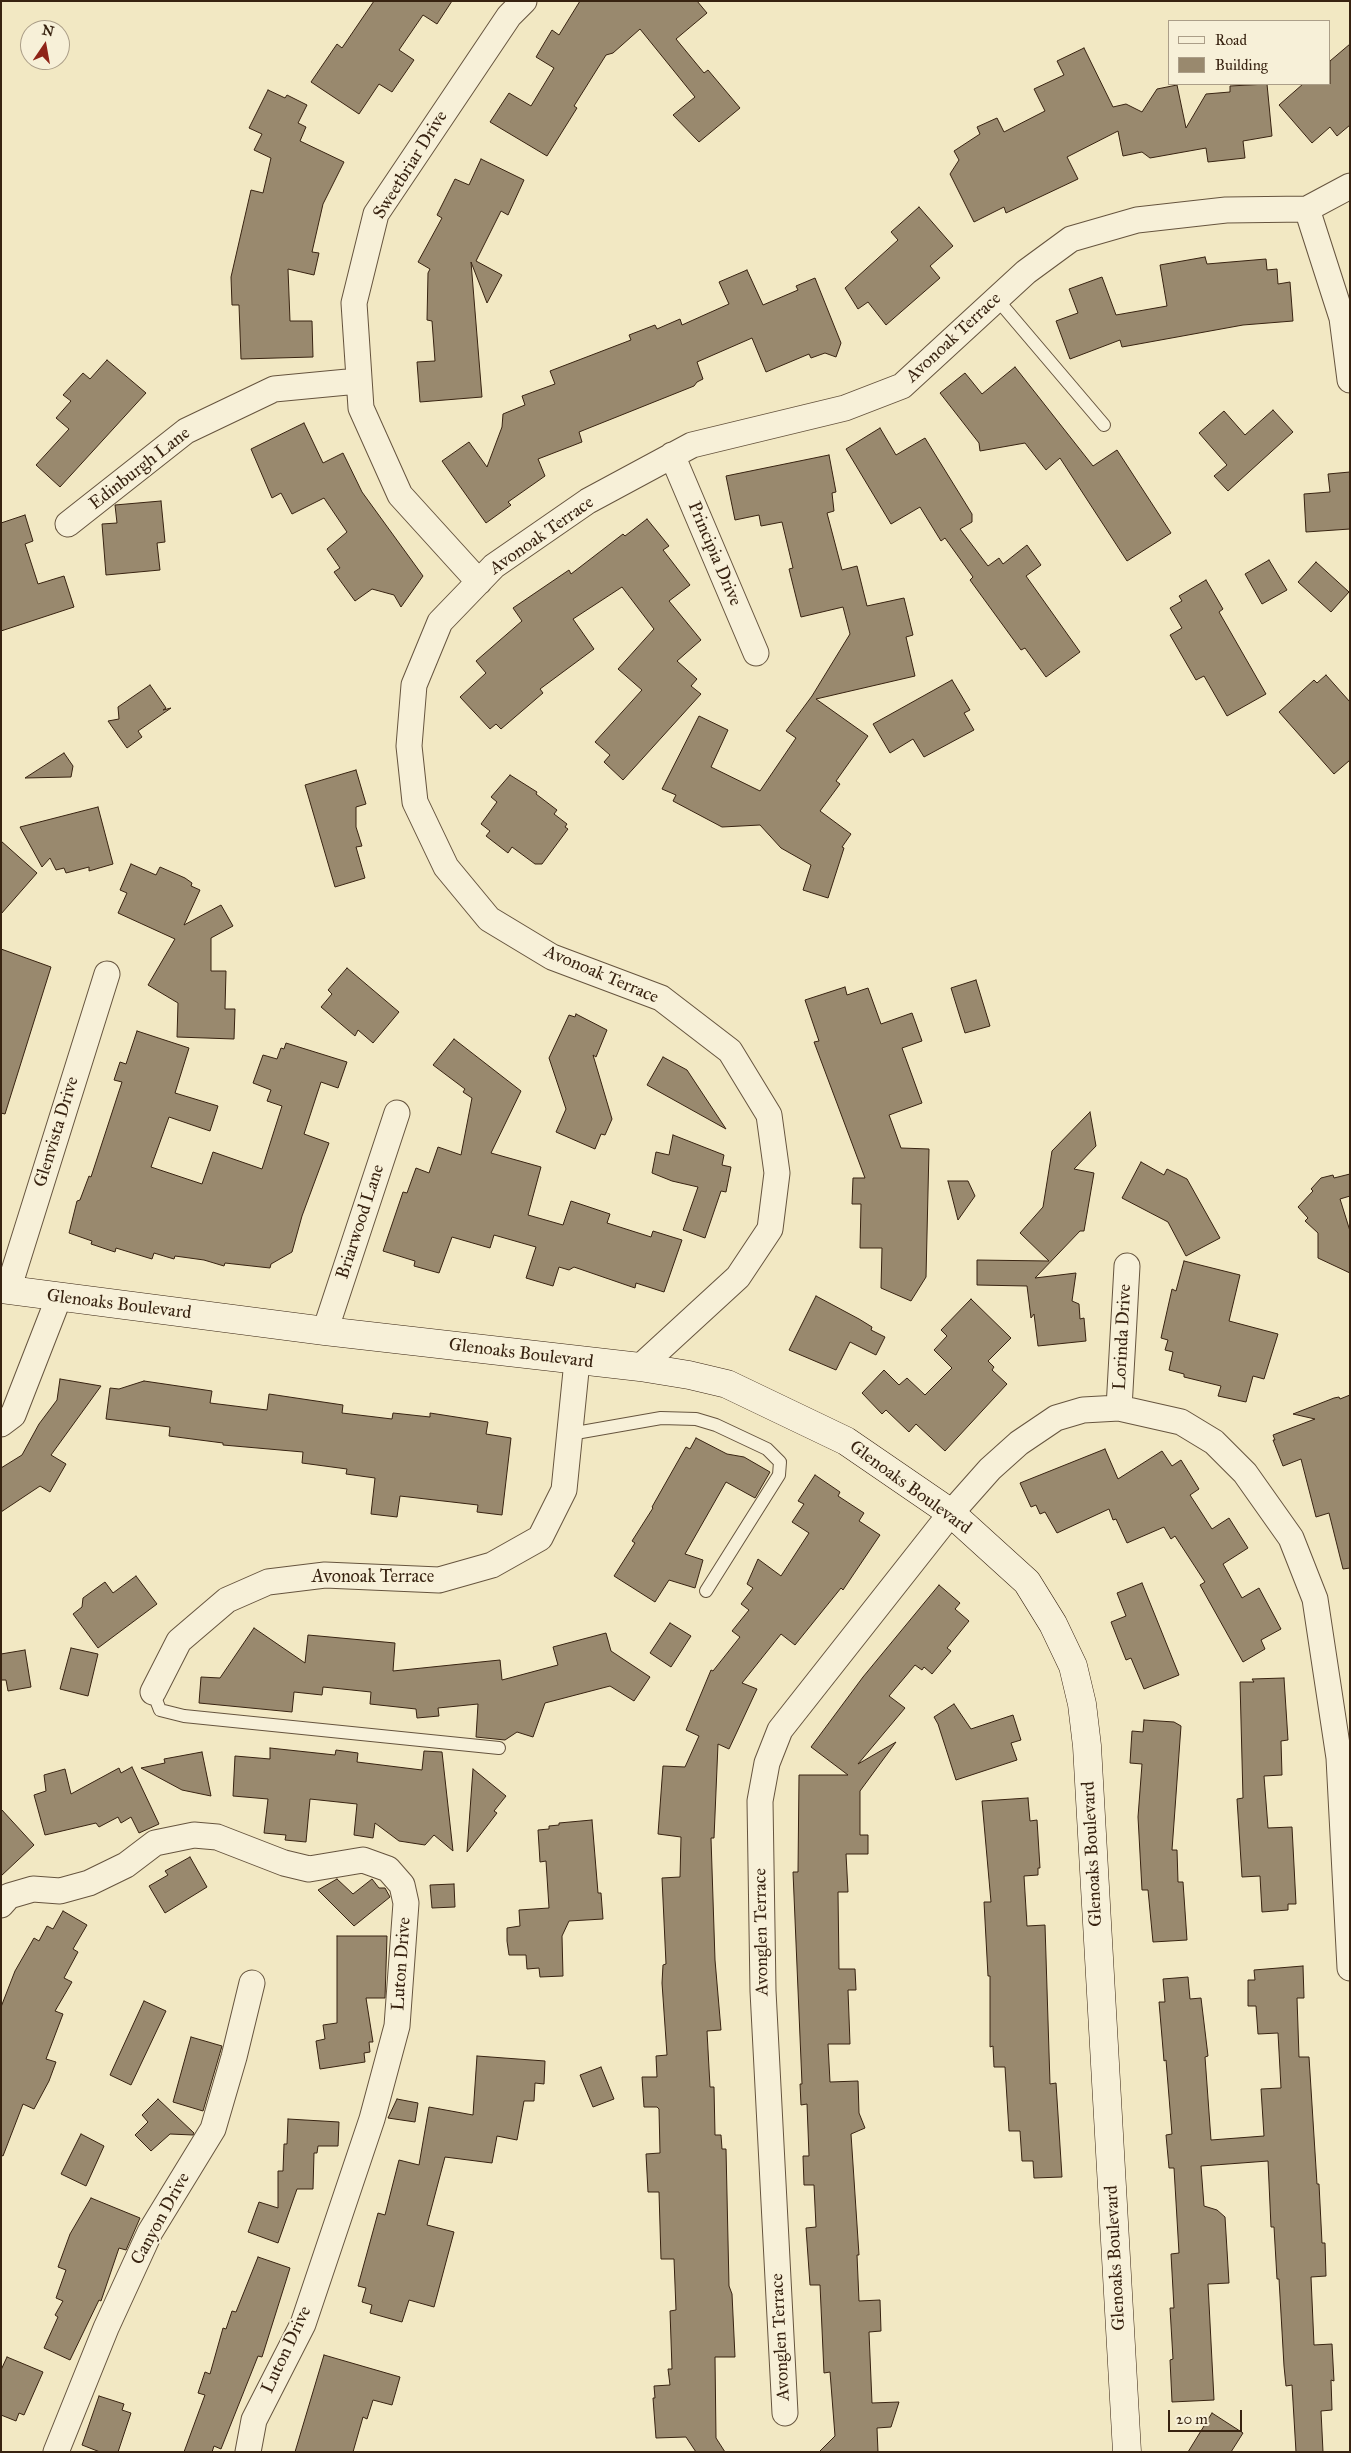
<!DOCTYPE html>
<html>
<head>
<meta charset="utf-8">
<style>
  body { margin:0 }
  #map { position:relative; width:1351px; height:2453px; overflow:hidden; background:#f2e8c3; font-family:"IM FELL Great Primer",serif }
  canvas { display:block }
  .frame { position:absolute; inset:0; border:2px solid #382311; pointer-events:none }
  .legend { position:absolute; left:1168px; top:20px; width:162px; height:65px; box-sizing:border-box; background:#f7f0d8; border:1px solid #ab9e88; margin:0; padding:6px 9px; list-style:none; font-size:15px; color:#382311 }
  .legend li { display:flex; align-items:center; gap:10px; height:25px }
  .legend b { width:25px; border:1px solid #ab9e88 }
  .north { position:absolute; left:20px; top:20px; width:50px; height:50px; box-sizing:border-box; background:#f7f0d8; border:1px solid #ab9e88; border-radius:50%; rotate:12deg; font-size:14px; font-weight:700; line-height:20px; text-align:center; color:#382311 }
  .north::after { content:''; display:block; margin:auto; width:18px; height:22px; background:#8f2418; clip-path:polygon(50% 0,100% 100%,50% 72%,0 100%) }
  .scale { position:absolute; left:1168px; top:2410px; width:74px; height:22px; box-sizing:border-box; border:2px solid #382311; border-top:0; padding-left:6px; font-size:15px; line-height:18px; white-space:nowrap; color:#382311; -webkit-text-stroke:4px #f7f0d8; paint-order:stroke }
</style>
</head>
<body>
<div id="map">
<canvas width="1351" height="2453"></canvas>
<div class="frame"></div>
<ul class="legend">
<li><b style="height:6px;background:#f7f0d8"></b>Road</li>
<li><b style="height:14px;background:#99896e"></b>Building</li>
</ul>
<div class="north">N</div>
<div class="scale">20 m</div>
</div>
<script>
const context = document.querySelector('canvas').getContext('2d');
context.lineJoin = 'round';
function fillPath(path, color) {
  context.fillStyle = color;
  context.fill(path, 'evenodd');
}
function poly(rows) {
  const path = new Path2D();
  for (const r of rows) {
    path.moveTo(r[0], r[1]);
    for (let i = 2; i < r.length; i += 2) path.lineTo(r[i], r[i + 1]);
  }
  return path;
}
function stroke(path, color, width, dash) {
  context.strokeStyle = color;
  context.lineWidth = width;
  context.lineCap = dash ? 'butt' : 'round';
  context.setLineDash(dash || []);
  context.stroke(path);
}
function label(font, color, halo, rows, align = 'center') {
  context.font = font + ' "IM FELL Great Primer",serif';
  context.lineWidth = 4;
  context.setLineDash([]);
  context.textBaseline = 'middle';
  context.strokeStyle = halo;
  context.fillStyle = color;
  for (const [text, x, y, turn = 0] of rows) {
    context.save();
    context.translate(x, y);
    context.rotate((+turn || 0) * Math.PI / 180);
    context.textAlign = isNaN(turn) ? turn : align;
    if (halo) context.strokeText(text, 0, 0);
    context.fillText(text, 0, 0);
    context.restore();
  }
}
const building = poly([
  [374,1,452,1,437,24,423,15,399,50,414,60,392,92,379,84,359,114,311,82,337,44,342,48,374,1],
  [580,1,697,1,707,13,676,39,704,73,708,70,740,108,699,142,673,115,695,97,640,29,613,53,606,55,574,106,577,108,547,156,490,122,509,93,531,106,554,68,536,57,552,30,559,35,580,1],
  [1350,44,1350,125,1337,136,1330,127,1312,143,1279,105,1303,84,1330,84,1330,61,1350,44],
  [1084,48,1113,107,1126,104,1142,112,1157,89,1177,85,1186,128,1206,94,1230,92,1230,86,1267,84,1272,136,1243,141,1245,158,1208,162,1206,148,1150,158,1142,152,1123,156,1118,131,1067,157,1078,179,1006,213,1004,207,974,222,950,174,959,160,954,151,980,134,977,127,997,118,1004,132,1045,111,1034,89,1064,75,1057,61,1084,48],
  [268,90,285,98,287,95,307,105,298,123,306,127,300,141,344,162,323,204,312,252,319,253,314,275,288,269,290,321,312,321,313,357,241,359,239,305,232,305,231,277,251,190,263,193,271,158,254,150,262,134,249,128,268,90],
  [481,159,524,180,508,215,501,211,476,261,502,275,487,303,471,262,482,397,420,402,417,362,435,361,432,321,427,320,428,273,430,269,418,262,442,218,437,215,455,179,469,185,481,159],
  [919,207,953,246,930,266,940,278,886,325,868,302,858,309,845,288,898,240,891,232,919,207],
  [1205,257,1207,264,1266,259,1267,270,1277,269,1278,284,1290,282,1293,321,1243,325,1122,347,1120,340,1070,359,1056,321,1078,313,1069,289,1102,277,1116,315,1167,306,1160,265,1205,257],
  [747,270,763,305,798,290,796,286,815,278,841,343,836,357,825,353,811,358,809,354,766,372,752,338,697,362,703,379,697,382,694,386,579,432,582,442,538,459,545,476,508,502,511,505,486,523,442,461,469,442,487,467,502,427,503,414,525,405,522,396,555,384,550,371,631,340,629,335,655,325,657,329,680,319,682,325,729,304,719,282,747,270],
  [107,360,146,393,60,487,36,465,69,429,56,418,71,401,63,395,83,373,90,379,107,360],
  [1015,367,1093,466,1117,450,1171,533,1127,561,1060,458,1046,470,1025,443,980,451,979,443,940,393,965,373,982,394,1015,367],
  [1273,410,1293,432,1228,491,1214,476,1227,465,1199,433,1224,411,1245,435,1273,410],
  [304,423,323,463,343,453,362,492,423,576,401,607,394,595,372,589,355,601,334,572,340,568,327,549,347,532,324,498,292,514,281,493,272,498,251,449,304,423],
  [880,428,896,455,925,438,972,514,972,522,960,529,988,566,999,558,1003,564,1027,545,1041,565,1026,576,1080,652,1046,677,1025,648,1021,650,970,580,973,577,945,538,941,541,920,507,891,524,846,449,880,428],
  [829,455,836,492,832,493,834,511,827,513,842,570,857,566,867,606,904,598,913,635,906,637,915,676,816,699,868,736,836,781,840,784,820,811,851,834,842,847,844,848,828,898,803,890,811,865,781,848,760,825,722,827,673,801,676,795,662,789,699,716,728,730,711,767,760,791,796,738,786,731,812,696,850,634,843,607,801,617,789,569,793,568,782,522,761,526,759,515,735,520,726,476,829,455],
  [1350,472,1350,529,1306,532,1304,494,1330,492,1328,474,1350,472],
  [161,501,165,542,157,543,160,570,106,575,102,524,117,523,115,505,161,501],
  [25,515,33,541,25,544,38,584,64,576,74,607,1,631,1,523,25,515],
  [647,519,669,546,663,550,690,585,669,601,701,640,677,661,697,679,691,686,701,694,623,780,604,762,610,755,595,742,642,690,618,669,654,629,622,587,573,619,594,649,540,689,543,693,501,729,496,724,490,729,460,697,486,673,476,661,522,621,513,608,569,570,571,574,623,534,625,536,647,519],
  [1269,560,1287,590,1262,604,1245,574,1269,560],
  [1316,562,1349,592,1331,612,1298,582,1316,562],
  [1206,580,1223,609,1219,612,1266,694,1227,716,1204,676,1196,680,1170,635,1182,628,1170,608,1182,601,1179,596,1206,580],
  [1326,675,1350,702,1350,760,1334,774,1279,712,1314,680,1317,683,1326,675],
  [952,680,970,710,964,713,974,730,924,757,913,739,890,753,873,724,952,680],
  [150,685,166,708,163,710,171,708,138,731,142,737,127,748,108,721,119,719,118,707,150,685],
  [64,753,73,766,71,777,25,778,64,753],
  [356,770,366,804,356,807,356,827,362,846,356,847,365,878,335,887,305,785,356,770],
  [510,775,537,792,536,794,557,810,554,814,567,824,565,827,568,829,542,864,535,864,512,847,508,853,486,836,490,831,481,824,497,802,491,797,510,775],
  [98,807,113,864,89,871,89,867,66,873,64,868,56,870,50,858,42,867,20,827,98,807],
  [1,841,37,873,1,914,1,841],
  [131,864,156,875,160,867,185,878,192,883,191,886,200,890,184,925,221,905,233,926,211,938,211,971,226,971,225,1009,235,1009,234,1039,177,1037,178,1003,148,985,175,939,118,913,127,893,120,890,131,864],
  [1,949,51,967,5,1114,1,1113,1,949],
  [347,968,399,1012,373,1043,358,1030,355,1036,321,1007,332,994,328,990,347,968],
  [976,980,990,1026,965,1033,951,988,976,980],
  [845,987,847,995,868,988,881,1024,912,1013,922,1041,902,1048,922,1103,889,1115,901,1148,929,1149,926,1277,911,1301,881,1288,882,1248,860,1248,861,1204,852,1204,853,1178,865,1178,814,1042,819,1041,805,1000,845,987],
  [576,1014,607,1030,596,1057,593,1055,612,1119,605,1135,601,1134,595,1149,556,1132,566,1109,549,1058,569,1015,575,1017,576,1014],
  [137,1031,189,1048,175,1093,218,1106,210,1131,169,1117,151,1167,202,1184,213,1152,262,1169,282,1106,267,1101,271,1090,253,1083,263,1055,277,1059,281,1048,284,1049,286,1043,347,1062,338,1088,321,1082,304,1134,329,1143,302,1216,292,1252,271,1264,270,1268,225,1263,224,1266,204,1260,175,1256,174,1259,154,1253,152,1259,116,1248,115,1252,91,1244,92,1241,69,1233,77,1201,80,1200,89,1176,91,1177,122,1082,114,1080,120,1062,126,1064,137,1031],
  [454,1039,521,1091,491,1153,541,1167,528,1215,563,1225,571,1201,610,1214,607,1223,651,1237,653,1231,682,1240,664,1292,636,1283,635,1288,574,1267,569,1270,559,1267,553,1286,526,1278,536,1247,494,1235,490,1248,452,1237,439,1273,414,1266,415,1261,383,1251,403,1192,407,1193,416,1168,429,1173,438,1147,461,1155,472,1098,463,1092,465,1089,433,1065,454,1039],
  [663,1057,687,1070,726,1129,647,1085,663,1057],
  [1090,1112,1096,1146,1074,1169,1094,1173,1084,1231,1080,1231,1035,1278,1076,1273,1072,1301,1079,1304,1080,1319,1084,1318,1086,1341,1038,1346,1034,1314,1031,1318,1027,1286,977,1285,977,1260,1049,1261,1020,1233,1043,1207,1052,1151,1090,1112],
  [673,1135,724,1155,722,1165,731,1167,726,1192,721,1191,705,1238,683,1230,698,1187,672,1181,652,1173,656,1152,669,1155,673,1135],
  [1141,1162,1164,1175,1167,1169,1187,1179,1220,1238,1186,1256,1168,1222,1122,1198,1141,1162],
  [1350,1174,1350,1196,1340,1199,1350,1231,1350,1273,1318,1258,1318,1233,1305,1221,1308,1218,1298,1207,1313,1191,1311,1189,1321,1178,1333,1175,1334,1178,1350,1174],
  [948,1181,968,1181,975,1196,958,1220,948,1181],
  [1184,1261,1240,1275,1229,1321,1278,1334,1264,1379,1253,1376,1246,1402,1218,1396,1221,1386,1184,1377,1184,1374,1169,1370,1173,1352,1165,1350,1168,1340,1161,1338,1172,1289,1176,1291,1184,1261],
  [816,1296,859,1319,872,1327,871,1330,885,1337,876,1355,850,1342,836,1370,789,1350,816,1296],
  [971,1299,1011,1338,988,1361,994,1367,992,1370,1007,1384,945,1451,916,1424,909,1432,886,1410,882,1414,862,1393,884,1370,899,1385,907,1378,925,1395,952,1368,934,1350,947,1336,941,1330,971,1299],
  [60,1379,101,1386,51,1455,66,1464,50,1492,40,1486,1,1512,1,1468,22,1455,39,1424,57,1400,60,1379],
  [144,1381,212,1391,210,1403,267,1410,269,1394,343,1405,342,1413,392,1419,393,1413,430,1417,430,1413,488,1422,486,1434,511,1438,502,1515,477,1512,478,1505,400,1496,397,1517,371,1514,375,1478,346,1474,347,1469,302,1463,303,1452,223,1445,223,1443,169,1436,170,1427,106,1419,110,1388,119,1389,144,1381],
  [1350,1395,1350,1568,1343,1569,1329,1513,1316,1517,1301,1459,1283,1466,1273,1440,1275,1440,1273,1435,1315,1419,1293,1414,1334,1398,1339,1397,1340,1399,1350,1395],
  [696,1438,727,1454,744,1457,770,1472,755,1498,726,1482,685,1554,703,1560,695,1588,669,1580,655,1602,614,1576,635,1543,632,1541,653,1508,652,1507,686,1447,690,1449,696,1438],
  [1105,1449,1118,1479,1162,1451,1172,1466,1181,1460,1199,1489,1190,1495,1212,1529,1229,1518,1248,1548,1223,1564,1242,1598,1259,1588,1281,1629,1261,1640,1265,1649,1243,1662,1200,1585,1205,1582,1175,1536,1171,1539,1164,1527,1127,1543,1116,1519,1113,1520,1109,1509,1057,1533,1045,1512,1040,1514,1036,1505,1031,1507,1020,1483,1105,1449],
  [815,1475,840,1492,838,1496,864,1513,859,1521,880,1535,843,1590,841,1588,795,1645,781,1634,742,1683,757,1689,729,1749,718,1744,714,1838,711,1838,715,1960,721,2030,707,2031,710,2087,714,2087,715,2135,721,2135,722,2149,726,2149,729,2286,732,2294,735,2357,715,2357,716,2438,725,2452,696,2452,686,2437,656,2438,653,2398,655,2398,654,2386,670,2385,668,2369,672,2369,670,2311,676,2310,674,2259,661,2259,659,2192,648,2192,646,2154,660,2153,659,2109,657,2107,644,2107,642,2077,657,2077,656,2056,667,2055,662,1983,663,1965,666,1964,662,1878,680,1877,681,1837,658,1834,663,1766,685,1767,699,1736,686,1730,711,1670,713,1671,740,1637,732,1631,749,1610,741,1604,753,1588,747,1584,758,1559,781,1576,809,1533,792,1522,804,1504,798,1501,815,1475],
  [136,1576,157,1604,98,1648,73,1614,82,1607,83,1598,105,1582,113,1593,136,1576],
  [1142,1583,1179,1675,1144,1689,1131,1658,1126,1660,1111,1622,1126,1616,1117,1593,1142,1583],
  [939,1585,960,1603,955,1609,969,1621,947,1648,951,1651,932,1674,924,1667,922,1670,915,1665,889,1696,905,1708,858,1764,896,1742,860,1791,860,1835,868,1835,868,1854,846,1854,848,1892,838,1892,839,1969,855,1969,856,1990,848,1990,850,2044,828,2044,830,2082,858,2081,859,2113,865,2128,851,2134,859,2255,857,2255,859,2301,880,2300,881,2331,869,2332,872,2403,899,2402,891,2427,877,2428,878,2452,819,2452,835,2436,830,2372,824,2373,820,2285,810,2285,806,2228,816,2227,814,2185,804,2185,803,2156,809,2156,807,2104,801,2105,800,2084,802,2084,793,1872,798,1872,799,1775,848,1775,811,1747,863,1677,939,1585],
  [670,1623,691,1636,671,1667,650,1653,670,1623],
  [254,1628,305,1663,308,1635,395,1643,393,1671,500,1660,502,1680,558,1665,553,1647,606,1633,611,1651,650,1677,634,1701,610,1686,545,1703,533,1737,517,1732,505,1740,476,1737,478,1704,438,1708,439,1716,417,1718,416,1709,370,1704,371,1692,323,1687,322,1695,294,1692,292,1712,199,1703,201,1677,220,1678,254,1628],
  [71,1648,98,1654,88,1696,60,1689,71,1648],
  [25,1650,31,1687,8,1691,6,1680,1,1680,1,1654,25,1650],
  [1284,1678,1288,1740,1281,1741,1282,1775,1264,1776,1268,1828,1292,1827,1296,1904,1288,1904,1288,1910,1262,1912,1260,1876,1242,1877,1237,1799,1243,1798,1240,1682,1254,1682,1252,1679,1284,1678],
  [954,1704,971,1729,1013,1715,1021,1740,1011,1743,1017,1760,956,1780,938,1724,934,1717,954,1704],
  [1144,1720,1174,1722,1181,1726,1172,1850,1177,1850,1178,1882,1183,1882,1187,1940,1153,1942,1148,1890,1142,1890,1138,1817,1142,1764,1130,1763,1132,1731,1143,1732,1144,1720],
  [270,1748,335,1755,336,1750,358,1753,357,1762,422,1770,424,1751,442,1752,453,1851,434,1835,425,1845,399,1841,375,1823,373,1838,354,1835,357,1804,310,1799,306,1842,285,1840,286,1835,264,1833,268,1799,233,1796,235,1756,270,1759,270,1748],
  [202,1752,211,1796,182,1790,141,1768,165,1763,164,1759,202,1752],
  [132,1767,159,1824,139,1833,131,1817,121,1823,118,1817,99,1827,96,1823,45,1835,34,1795,46,1791,44,1775,65,1769,71,1794,119,1768,121,1773,132,1767],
  [473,1769,506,1796,494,1811,497,1813,467,1852,473,1769],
  [1028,1798,1030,1821,1037,1820,1040,1868,1038,1868,1038,1875,1024,1876,1027,1926,1045,1925,1050,2084,1056,2083,1062,2177,1034,2178,1033,2161,1022,2161,1020,2131,1009,2131,1005,2067,994,2067,993,2046,990,2047,990,1976,988,1976,984,1902,991,1902,982,1801,1028,1798],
  [1,1809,34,1845,1,1876,1,1809],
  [592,1820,598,1893,601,1893,603,1919,569,1921,562,1936,563,1976,540,1977,539,1968,527,1969,526,1955,509,1955,507,1941,507,1928,520,1926,519,1910,549,1908,546,1861,540,1862,538,1830,549,1829,549,1826,559,1825,559,1823,592,1820],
  [190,1857,207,1887,165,1913,149,1886,168,1875,165,1871,190,1857],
  [337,1879,353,1894,372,1879,379,1888,385,1888,390,1897,354,1926,318,1890,337,1879],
  [454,1884,455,1907,432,1908,430,1885,454,1884],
  [63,1911,87,1925,73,1949,78,1952,64,1978,72,1982,55,2011,63,2014,46,2059,56,2062,49,2081,34,2109,23,2104,3,2156,1,2155,1,2007,15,1971,34,1938,39,1941,47,1926,53,1929,63,1911],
  [337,1936,387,1936,385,1998,366,1998,373,2042,369,2042,370,2052,364,2053,365,2062,320,2069,316,2041,325,2039,323,2025,337,2023,337,1936],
  [1303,1966,1304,1998,1297,1998,1299,2057,1309,2057,1317,2184,1319,2184,1322,2243,1325,2243,1326,2276,1311,2277,1314,2345,1332,2344,1334,2381,1331,2380,1332,2410,1321,2411,1323,2452,1296,2452,1292,2385,1286,2386,1284,2366,1279,2279,1277,2279,1274,2227,1271,2227,1268,2161,1201,2166,1204,2206,1217,2210,1225,2217,1229,2283,1208,2284,1214,2400,1172,2402,1170,2360,1173,2359,1170,2308,1174,2308,1171,2254,1179,2253,1174,2168,1169,2168,1166,2135,1172,2134,1166,2060,1164,2061,1159,2002,1165,2002,1163,1979,1188,1977,1190,1999,1201,1998,1208,2056,1205,2057,1211,2140,1264,2136,1261,2089,1281,2088,1278,2033,1258,2034,1256,2006,1248,2006,1248,1980,1255,1980,1254,1970,1303,1966],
  [144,2001,166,2011,131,2085,110,2075,144,2001],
  [191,2037,222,2046,203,2111,173,2102,191,2037],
  [477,2056,545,2061,544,2084,535,2083,534,2101,524,2101,517,2140,497,2136,492,2163,445,2157,427,2225,454,2232,434,2307,409,2300,402,2322,370,2313,372,2305,362,2302,366,2288,358,2286,378,2213,385,2215,399,2160,419,2165,429,2107,473,2115,477,2056],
  [601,2067,614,2099,593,2107,580,2075,601,2067],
  [158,2099,194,2133,193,2135,170,2134,151,2151,135,2135,148,2122,142,2115,158,2099],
  [397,2099,418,2103,415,2122,388,2118,397,2099],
  [288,2119,339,2122,338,2146,318,2146,317,2153,314,2153,313,2189,297,2189,278,2243,248,2232,259,2202,278,2208,278,2171,283,2171,284,2144,287,2144,288,2119],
  [81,2134,104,2146,86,2186,61,2174,81,2134],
  [91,2198,140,2218,126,2250,119,2248,101,2301,99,2300,70,2360,44,2348,58,2317,55,2315,63,2301,56,2298,66,2270,58,2267,70,2234,91,2198],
  [258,2257,290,2268,262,2357,258,2356,221,2449,214,2446,212,2452,184,2452,205,2395,198,2393,205,2372,210,2374,223,2328,226,2329,232,2311,236,2312,258,2257],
  [324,2355,400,2377,392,2405,373,2400,367,2419,363,2417,353,2452,295,2452,324,2355],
  [7,2357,43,2372,24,2415,19,2413,16,2421,1,2415,1,2370,7,2357],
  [99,2396,124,2404,122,2410,131,2413,118,2452,100,2452,82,2445,99,2396],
  [1212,2413,1243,2433,1231,2452,1188,2452,1212,2413]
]);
const lane = poly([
  [996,298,1104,425],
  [570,1434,661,1418,696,1419,716,1425,767,1449,780,1462,779,1475,706,1591],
  [153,1692,160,1710,184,1716,499,1748]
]);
const street = poly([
  [1307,209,1342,318,1350,380],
  [672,455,756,653],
  [68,524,186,431,274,389,358,381],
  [479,582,400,495,361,408,354,303,376,214,509,16,524,1],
  [8,1290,107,974],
  [325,1331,397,1113],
  [640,1367,738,1277,770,1229,777,1173,769,1115,730,1051,661,998,552,957,489,919,446,867,415,802,409,746,414,685,440,622,494,566,588,501,692,445,845,408,902,386,1026,272,1071,239,1137,220,1226,210,1307,209,1350,186],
  [1119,1408,1127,1266],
  [1,1424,13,1415,59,1297],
  [153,1692,179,1641,227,1600,268,1582,325,1575,439,1580,492,1565,540,1538,564,1490,577,1361],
  [1,1905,9,1896,33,1889,60,1891,89,1883,126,1865,155,1843,194,1835,217,1837,284,1863,309,1869,363,1860,388,1869,402,1885,406,1903,397,2026,372,2119,303,2324,254,2420,248,2452],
  [785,2413,763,1991,760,1801,767,1763,780,1730,951,1513,990,1469,1019,1443,1056,1418,1083,1410,1119,1408,1181,1422,1214,1442,1245,1473,1291,1538,1315,1599,1339,1758,1350,1968],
  [56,2452,106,2328,150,2232,213,2129,234,2057,252,1983]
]);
const secondary = poly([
  [1,1289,325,1331,640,1367,689,1375,727,1384,846,1441,951,1513,1027,1582,1053,1624,1073,1666,1082,1704,1087,1746,1127,2452]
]);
const streetNames = [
  ["Sweetbriar Drive",411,165,-58],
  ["Avonoak Terrace",954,338,-43],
  ["Edinburgh Lane",140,469,-38],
  ["Avonoak Terrace",542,536,-35],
  ["Principia Drive",714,554,67],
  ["Avonoak Terrace",601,975,23],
  ["Glenvista Drive",57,1132,-73],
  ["Briarwood Lane",361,1222,-72],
  ["Glenoaks Boulevard",119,1305,7],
  ["Lorinda Drive",1123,1337,-87],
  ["Glenoaks Boulevard",521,1354,7],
  ["Glenoaks Boulevard",910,1488,36],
  ["Avonoak Terrace",373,1578],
  ["Glenoaks Boulevard",1093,1854,-93],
  ["Avonglen Terrace",762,1932,-91],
  ["Luton Drive",402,1964,-86],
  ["Canyon Drive",161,2219,-61],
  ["Glenoaks Boulevard",1116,2258,-93],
  ["Avonglen Terrace",781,2337,-93],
  ["Luton Drive",287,2350,-65]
];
fillPath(building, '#99896e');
stroke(building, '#382311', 1);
stroke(lane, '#66543e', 14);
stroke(street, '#66543e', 27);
stroke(secondary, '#382311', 29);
stroke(lane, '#f7f0d8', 12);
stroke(street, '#f7f0d8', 25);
stroke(secondary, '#f7f0d8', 28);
label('18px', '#382311', '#f7f0d8', streetNames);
</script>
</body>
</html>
